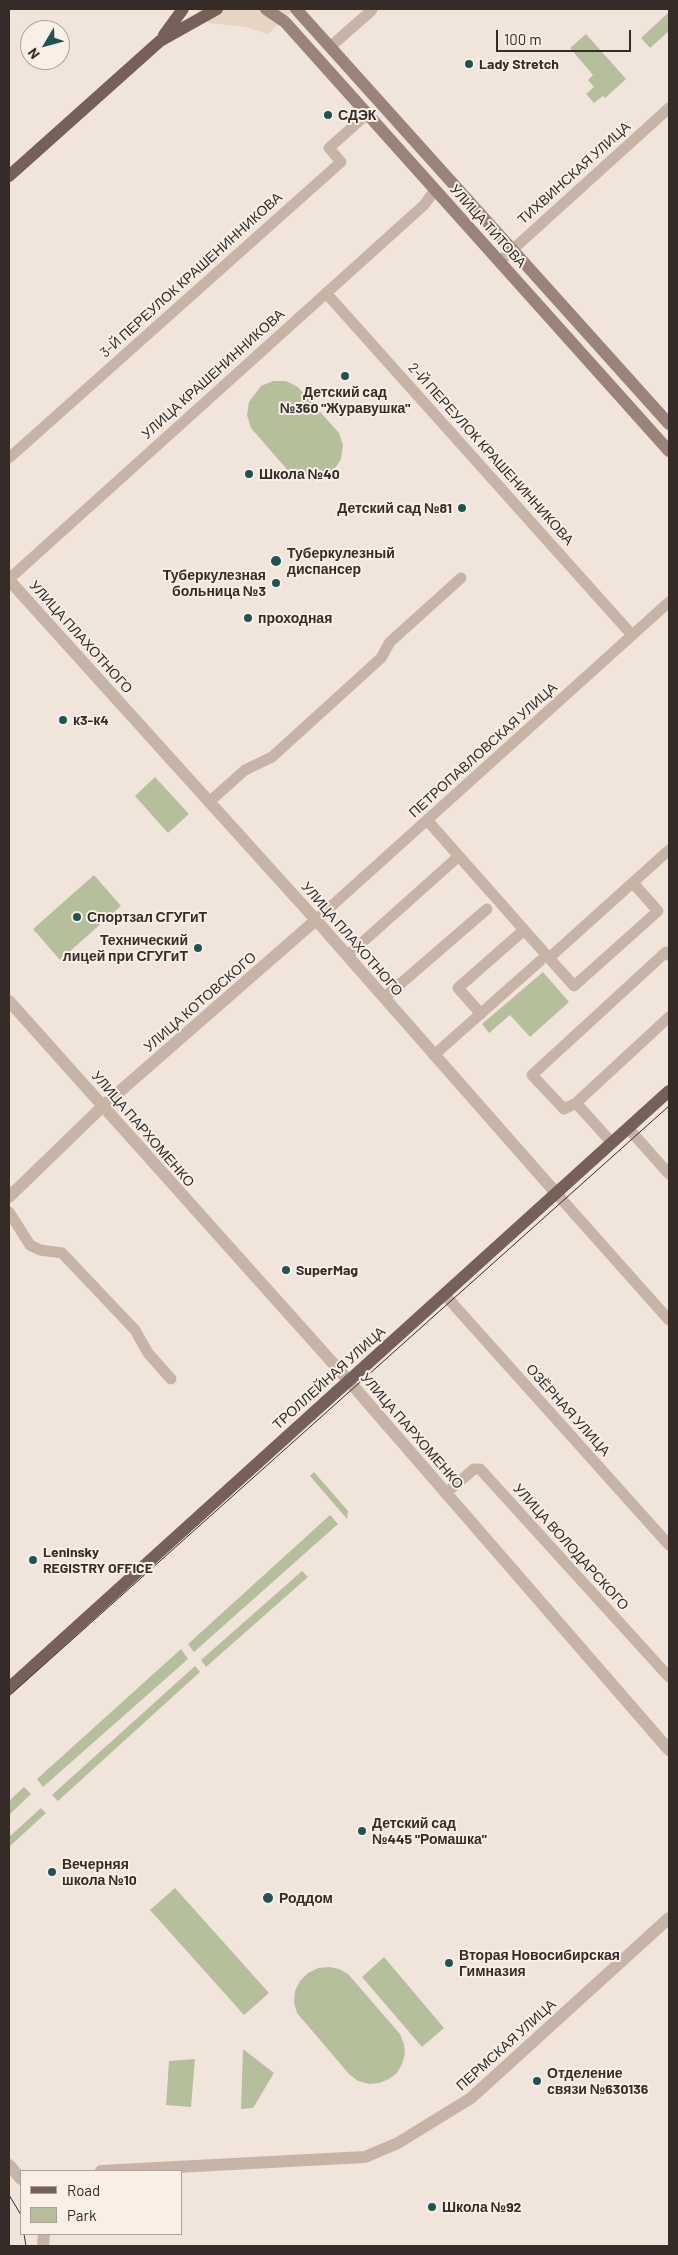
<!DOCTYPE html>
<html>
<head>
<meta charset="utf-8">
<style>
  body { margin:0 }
  #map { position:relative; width:678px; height:2255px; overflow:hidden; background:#f1e5db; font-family:Barlow,sans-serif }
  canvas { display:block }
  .frame { position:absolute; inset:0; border:10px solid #352b27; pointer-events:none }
  .legend { position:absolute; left:20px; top:2170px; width:162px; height:65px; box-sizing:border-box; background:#f9efe7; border:1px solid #aba19a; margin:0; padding:6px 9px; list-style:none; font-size:15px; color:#352b27 }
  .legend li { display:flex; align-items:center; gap:10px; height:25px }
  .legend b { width:25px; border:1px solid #aba19a }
  .north { position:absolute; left:20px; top:20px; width:50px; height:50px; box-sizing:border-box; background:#f9efe7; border:1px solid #aba19a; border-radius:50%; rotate:233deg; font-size:14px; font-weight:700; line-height:20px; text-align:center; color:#352b27 }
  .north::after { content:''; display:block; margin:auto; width:18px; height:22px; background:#1e5554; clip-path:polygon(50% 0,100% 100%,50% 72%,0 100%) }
  .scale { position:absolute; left:496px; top:30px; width:135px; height:22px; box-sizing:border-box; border:2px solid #352b27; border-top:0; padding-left:6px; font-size:15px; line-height:18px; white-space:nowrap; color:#352b27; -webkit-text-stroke:4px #f9efe7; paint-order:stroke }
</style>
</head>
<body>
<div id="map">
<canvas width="678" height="2255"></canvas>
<div class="frame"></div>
<ul class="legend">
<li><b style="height:6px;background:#776059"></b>Road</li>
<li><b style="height:14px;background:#b6bf9b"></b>Park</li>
</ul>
<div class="north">N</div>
<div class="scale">100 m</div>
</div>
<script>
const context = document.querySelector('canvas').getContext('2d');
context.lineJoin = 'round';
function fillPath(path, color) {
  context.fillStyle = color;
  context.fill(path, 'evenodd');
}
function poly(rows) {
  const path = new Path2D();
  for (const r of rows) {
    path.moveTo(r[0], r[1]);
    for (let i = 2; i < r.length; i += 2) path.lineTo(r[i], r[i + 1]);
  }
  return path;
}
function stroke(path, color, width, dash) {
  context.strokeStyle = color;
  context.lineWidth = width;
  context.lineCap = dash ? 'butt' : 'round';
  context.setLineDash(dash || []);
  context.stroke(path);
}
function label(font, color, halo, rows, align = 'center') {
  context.font = font + ' Barlow,sans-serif';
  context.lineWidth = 4;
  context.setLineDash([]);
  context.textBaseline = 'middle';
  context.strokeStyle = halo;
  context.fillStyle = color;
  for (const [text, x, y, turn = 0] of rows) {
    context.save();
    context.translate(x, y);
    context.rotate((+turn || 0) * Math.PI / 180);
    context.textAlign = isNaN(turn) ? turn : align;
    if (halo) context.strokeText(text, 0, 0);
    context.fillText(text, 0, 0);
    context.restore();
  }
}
const green = poly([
  [669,12,669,31,650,48,641,38],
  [586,34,626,79,605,98,603,96,594,103,586,94,594,87,588,80,593,75,570,48],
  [273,381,286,381,298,387,339,433,343,445,341,459,334,470,323,478,310,481,291,474,251,428,247,415,249,402,261,386],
  [155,777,189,814,168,833,135,796],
  [94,875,121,906,60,960,33,929],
  [543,972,569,1002,530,1037,510,1015,489,1033,482,1024],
  [314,1472,348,1511,347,1519,310,1476],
  [330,1515,338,1524,194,1652,188,1644],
  [302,1571,308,1577,206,1667,201,1660],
  [181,1649,188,1659,43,1787,37,1779],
  [195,1666,200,1672,58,1801,52,1795],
  [24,1787,31,1794,9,1815,9,1801],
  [41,1808,46,1813,9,1847,9,1837],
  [175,1888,269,1993,244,2015,150,1910],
  [384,1957,444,2028,422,2047,362,1977],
  [329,1967,339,1969,348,1974,400,2034,404,2044,405,2054,402,2064,397,2073,389,2079,379,2083,369,2084,358,2081,349,2074,297,2013,294,2002,295,1991,300,1981,308,1973,318,1968],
  [243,2049,274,2073,253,2108,241,2109],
  [195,2059,191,2107,166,2105,169,2061]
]);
const plaza = poly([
  [197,9,295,9,268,34,245,27,209,23]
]);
const minor = poly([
  [330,47,372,10,370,9],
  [500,261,669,108],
  [326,293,632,635],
  [9,458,341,162,329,148,367,114],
  [9,579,424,205,435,190],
  [209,802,245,770,272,757,381,658,390,642,461,578],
  [427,820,549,958,669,850],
  [316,920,669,602],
  [347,956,459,856],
  [549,958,574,986,658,911,633,883],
  [384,998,487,909],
  [481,1014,458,988,524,930],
  [434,1055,540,961],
  [576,1103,564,1109,532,1075,666,952,669,955],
  [628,1128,669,1174],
  [612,1143,576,1103,669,1017],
  [556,1193,669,1320],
  [9,1212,30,1245,40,1250,62,1253,135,1330,148,1353,171,1379],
  [444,1294,669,1545],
  [446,1493,474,1469,480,1469,669,1677]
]);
const tertiary = poly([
  [9,580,316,920,556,1193],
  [9,1001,348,1380,669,1750],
  [9,1197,103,1106,316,920],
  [9,2165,21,2179],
  [101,2171,365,2157,398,2143,471,2098,669,1918],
  [43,2246,44,2234]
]);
const secondary = poly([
  [266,9,285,22,669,451],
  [296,9,669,424]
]);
const primary = poly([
  [164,35,183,9],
  [9,176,160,41,217,9],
  [9,1688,669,1091]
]);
const tram = poly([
  [9,1696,669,1106],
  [9,2195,21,2215],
  [24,2234,26,2246]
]);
const markers = [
  [469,64,5,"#1e5554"],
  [328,115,5,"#1e5554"],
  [345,376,5,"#1e5554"],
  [249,474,5,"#1e5554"],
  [462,508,5,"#1e5554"],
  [276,561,6,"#1e5554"],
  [276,583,5,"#1e5554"],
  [248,618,5,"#1e5554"],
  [63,720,5,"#1e5554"],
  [77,917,5,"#1e5554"],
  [198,948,5,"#1e5554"],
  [286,1270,5,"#1e5554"],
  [33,1560,5,"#1e5554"],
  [362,1831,5,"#1e5554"],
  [52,1872,5,"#1e5554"],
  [268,1898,6,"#1e5554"],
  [449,1963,5,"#1e5554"],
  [537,2081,5,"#1e5554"],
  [432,2207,5,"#1e5554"]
];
const poiNames = [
  ["Lady Stretch",479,64],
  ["СДЭК",338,115],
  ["Детский сад",345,392,"center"],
  ["№360 \"Журавушка\"",345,408,"center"],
  ["Школа №40",259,474],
  ["Детский сад №81",452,508,"right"],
  ["Туберкулезный",287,553],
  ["диспансер",287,569],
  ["Туберкулезная",266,575,"right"],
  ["больница №3",266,591,"right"],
  ["проходная",258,618],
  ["к3-к4",73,720],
  ["Спортзал СГУГиТ",87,917],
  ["Технический",188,940,"right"],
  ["лицей при СГУГиТ",188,956,"right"],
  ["SuperMag",296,1270],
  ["Leninsky",43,1552],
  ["REGISTRY OFFICE",43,1568],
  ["Детский сад",372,1823],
  ["№445 \"Ромашка\"",372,1839],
  ["Вечерняя",62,1864],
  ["школа №10",62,1880],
  ["Роддом",279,1898],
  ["Вторая Новосибирская",459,1955],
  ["Гимназия",459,1971],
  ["Отделение",547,2073],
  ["связи №630136",547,2089],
  ["Школа №92",442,2207]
];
const streetNames = [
  ["ТИХВИНСКАЯ УЛИЦА",574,173,-42],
  ["УЛИЦА ТИТОВА",488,226,48],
  ["3-Й ПЕРЕУЛОК КРАШЕНИННИКОВА",191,275,-42],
  ["УЛИЦА КРАШЕНИННИКОВА",213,374,-42],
  ["2-Й ПЕРЕУЛОК КРАШЕНИННИКОВА",491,454,48],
  ["УЛИЦА ПЛАХОТНОГО",81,637,48],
  ["ПЕТРОПАВЛОВСКАЯ УЛИЦА",483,750,-42],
  ["УЛИЦА ПЛАХОТНОГО",352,939,49],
  ["УЛИЦА КОТОВСКОГО",200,1002,-41],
  ["УЛИЦА ПАРХОМЕНКО",143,1129,49],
  ["ТРОЛЛЕЙНАЯ УЛИЦА",329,1378,-42],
  ["ОЗЁРНАЯ УЛИЦА",568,1410,48],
  ["УЛИЦА ПАРХОМЕНКО",412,1431,49],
  ["УЛИЦА ВОЛОДАРСКОГО",571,1547,48],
  ["ПЕРМСКАЯ УЛИЦА",506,2045,-42]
];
fillPath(green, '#b6bf9b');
fillPath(plaza, '#e8d4c2');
stroke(minor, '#c8b4a7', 11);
stroke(tertiary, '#c8b4a7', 12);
stroke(secondary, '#9c8379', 12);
stroke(primary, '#776059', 12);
stroke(tram, '#352b27', 1);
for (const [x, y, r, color] of markers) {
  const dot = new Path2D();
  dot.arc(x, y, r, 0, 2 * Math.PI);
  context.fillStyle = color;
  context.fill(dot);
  stroke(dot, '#f9efe7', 2);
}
label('bold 14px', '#352b27', '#f9efe7', poiNames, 'left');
label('14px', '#352b27', '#f9efe7', streetNames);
</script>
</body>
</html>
